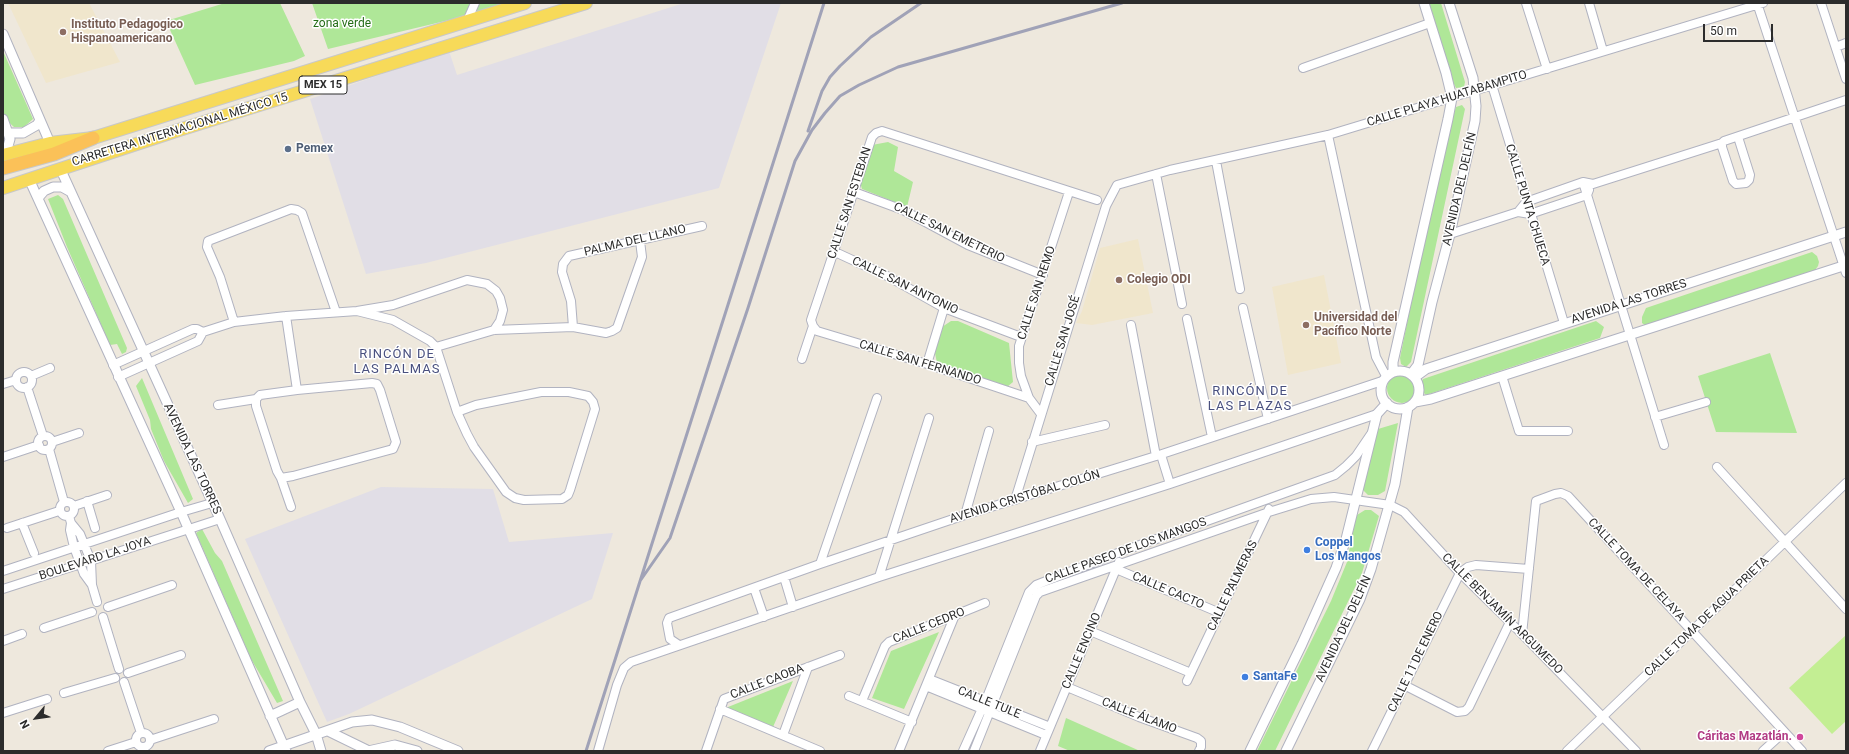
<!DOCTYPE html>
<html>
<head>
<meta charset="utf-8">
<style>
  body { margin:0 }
  #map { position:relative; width:1849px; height:754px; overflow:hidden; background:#eee8dd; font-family:Roboto,sans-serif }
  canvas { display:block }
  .frame { position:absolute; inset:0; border:4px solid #2c2c2c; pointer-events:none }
  .north { position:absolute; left:16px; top:698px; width:40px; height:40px; -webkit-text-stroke:3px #fff; paint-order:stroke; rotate:241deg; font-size:11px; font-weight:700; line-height:16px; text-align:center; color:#2c2c2c }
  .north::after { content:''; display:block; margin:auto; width:14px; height:18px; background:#2c2c2c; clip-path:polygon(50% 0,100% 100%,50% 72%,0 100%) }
  .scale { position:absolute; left:1703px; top:24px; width:70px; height:18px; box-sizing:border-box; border:2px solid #2c2c2c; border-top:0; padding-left:5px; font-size:12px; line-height:14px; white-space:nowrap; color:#2c2c2c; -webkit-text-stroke:3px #fff; paint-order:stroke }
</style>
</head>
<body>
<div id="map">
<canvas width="1849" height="754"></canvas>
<div class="frame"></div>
<div class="north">N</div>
<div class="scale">50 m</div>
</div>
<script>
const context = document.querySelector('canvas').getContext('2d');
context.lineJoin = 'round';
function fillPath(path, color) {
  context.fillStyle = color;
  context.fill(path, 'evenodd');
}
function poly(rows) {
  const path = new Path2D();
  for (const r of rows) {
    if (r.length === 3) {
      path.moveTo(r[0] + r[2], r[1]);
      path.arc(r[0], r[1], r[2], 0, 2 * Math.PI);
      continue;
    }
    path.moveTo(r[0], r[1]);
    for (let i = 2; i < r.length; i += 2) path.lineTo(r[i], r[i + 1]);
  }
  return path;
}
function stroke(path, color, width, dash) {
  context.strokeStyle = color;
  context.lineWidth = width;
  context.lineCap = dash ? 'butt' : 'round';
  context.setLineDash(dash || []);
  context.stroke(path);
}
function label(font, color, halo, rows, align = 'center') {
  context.font = font + ' Roboto,sans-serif';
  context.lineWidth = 3;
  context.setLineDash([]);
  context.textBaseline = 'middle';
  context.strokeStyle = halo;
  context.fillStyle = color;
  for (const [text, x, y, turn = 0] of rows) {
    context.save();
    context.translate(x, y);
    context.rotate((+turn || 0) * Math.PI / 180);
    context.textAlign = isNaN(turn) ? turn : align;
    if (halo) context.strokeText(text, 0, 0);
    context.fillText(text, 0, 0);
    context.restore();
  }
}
const industrial = poly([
  [684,3,781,3,719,188,426,263,366,274,310,99,449,51,457,75],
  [381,487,493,489,509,542,613,533,592,599,349,714,327,722,245,539]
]);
const education = poly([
  [8,3,89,3,120,62,46,83],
  [1138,239,1153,313,1092,325,1076,323,1082,311,1100,248],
  [1324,275,1341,363,1288,375,1272,287]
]);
const green = poly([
  [225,3,280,3,305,56,294,61,195,85,166,21],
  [312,3,508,3,466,16,328,49],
  [1428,3,1441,3,1465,82,1464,87,1456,88,1454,84],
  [3,51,33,119,24,127,14,127,3,117],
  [1462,105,1465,109,1411,362,1406,367,1401,364,1400,358,1414,288,1453,116,1456,107],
  [888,142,898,147,894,171,913,182,907,207,862,189,860,182,872,145],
  [58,195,63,199,127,348,126,352,122,354,117,344,110,345,67,247,48,199],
  [1812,252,1817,256,1819,262,1818,266,1815,270,1646,326,1642,323,1642,317,1646,308],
  [951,321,958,321,1009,343,1013,382,1007,387,938,368,935,353,942,327],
  [1596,321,1604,327,1600,338,1426,395,1421,390,1420,386,1423,379],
  [1770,353,1797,433,1716,432,1698,376],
  [1402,388,15],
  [142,378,193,499,188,503,164,461,151,429,150,420,136,386],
  [1398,423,1385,491,1378,495,1368,495,1362,489,1378,429],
  [1365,510,1371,510,1379,516,1362,573,1275,751,1257,751,1331,601,1347,562,1355,520,1357,515],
  [202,529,215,553,222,561,283,701,277,703,251,659,196,533],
  [939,632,904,709,872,698,891,651],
  [793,681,773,727,723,709],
  [1066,718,1140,751,1070,751,1058,746]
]);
const pitch = poly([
  [1846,635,1846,721,1832,734,1789,688]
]);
const minor = poly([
  [1526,3,1547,69],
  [1589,3,1603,51],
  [1757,3,1846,273],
  [1821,3,1846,79],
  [467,21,475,3],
  [1836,47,1846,43],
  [1303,68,1430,23],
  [1492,85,1564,323],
  [1328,135,1376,357,1386,376],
  [1722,143,1722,147,1733,181,1736,184,1746,183,1749,180,1750,175,1738,137],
  [1216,161,1240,289],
  [1156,174,1182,304],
  [1583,182,1664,445],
  [854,192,903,210,968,245,1043,275],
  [1518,212,1526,202,1583,182,1593,184,1722,143,1724,141,1846,100],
  [1450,234,1518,212,1530,214,1587,195,1589,190],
  [835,252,887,276,944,308,1021,337],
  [1243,308,1268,419],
  [357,311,393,320,430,341,436,347,457,412,467,434,474,447,506,492,515,498,524,500,562,499,568,495,570,490,595,409,593,402,588,396,569,392,541,392,476,405,457,412],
  [286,316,297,390],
  [1187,319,1212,437],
  [234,322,220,277,207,247,208,241,291,209,297,210,302,213,336,312],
  [1131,325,1156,456],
  [813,326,817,331,927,364,1029,398],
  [573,327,571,301,562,272,563,264,569,256,702,226],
  [436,347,494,330,573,327,606,333,612,331,617,328,642,257,640,241],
  [802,359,813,326,811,320,872,137,876,133,882,131,1097,200],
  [927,364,944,308],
  [113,365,193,329,197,329,203,332,234,322,286,316,357,311,393,305,467,280,487,284,496,291,500,298,503,310,500,321,494,330],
  [24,380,8],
  [31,376,50,368],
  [1502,376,1519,431,1568,431],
  [118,377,198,341,203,332],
  [3,384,16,380],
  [27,387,43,436],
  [256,399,256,406,277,471,281,478,291,507],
  [218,405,256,399,260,395,297,390,372,383,377,384,380,390,396,442,393,449,293,476,281,478],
  [1041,414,1029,398,1021,376,1019,363,1019,346,1069,192],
  [1655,417,1706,402],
  [45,443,7],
  [52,442,79,433],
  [1032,442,1105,425],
  [49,449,64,502],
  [1161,455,1170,484],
  [3,457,39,445],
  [1717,467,1846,609],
  [1015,500,1106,206,1117,185,1170,170,1328,135,1763,3],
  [87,501,95,528],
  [67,509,7],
  [74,506,107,495],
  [965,515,989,431],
  [69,516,71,523,80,534,91,561,92,585],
  [22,523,34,553],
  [71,523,70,530,74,547,84,574,92,585,97,602],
  [7,528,59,511],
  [820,564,877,398],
  [1116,569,1220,613],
  [3,571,181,512,212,503],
  [784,577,793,607],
  [879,577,929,418],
  [754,588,764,617],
  [3,589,220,519],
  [108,607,172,585],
  [103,617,119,669],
  [44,628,92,612],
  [1090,631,1191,673],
  [1522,634,1536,501,1555,494,1561,493,1568,496,1802,751],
  [3,641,22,634],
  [679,645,670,639,667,623,669,618,820,564,965,515,1156,456,1382,381],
  [128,673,181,655],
  [929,679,1050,727],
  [1187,681,1269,509],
  [124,682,141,733],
  [1404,685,1457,712,1465,711,1469,707,1510,622],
  [926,686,1046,735],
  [1067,687,1139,717,1197,738,1201,741,1201,747,1199,751],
  [64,693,115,678],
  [849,696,912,722],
  [862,701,885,646,889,642,985,603],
  [720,709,820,751],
  [3,713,47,699],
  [143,740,7],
  [783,735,808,667],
  [150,740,214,719],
  [108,751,136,742],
  [598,751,617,685,624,668,631,662,879,577,1170,484,1377,414],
  [706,751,724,699,840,655],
  [899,751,955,615],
  [963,751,985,702,1029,592,1036,585,1123,551,1335,475,1346,466,1356,456,1371,434],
  [974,751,1036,596,1040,592,1269,512,1311,499,1334,497,1390,505,1404,512,1460,573,1522,634,1636,751],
  [1040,751,1119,562],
  [1372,751,1460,573,1468,567,1476,565,1529,569],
  [1567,751,1846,483],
  [1763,751,1784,732]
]);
const tertiary = poly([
  [3,34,50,143],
  [3,119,10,139,8,146,3,153],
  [9,133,23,133,37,125,40,120],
  [60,168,220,519,300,702,316,734,321,751],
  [29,179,181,512,286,751],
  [38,198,44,191,53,187,62,187,71,192],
  [1400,390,19],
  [1393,371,1393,362,1448,119,1452,98,1446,73,1424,3],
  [1412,373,1418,365,1432,302,1450,234,1475,121,1476,106,1473,78,1449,3],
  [1415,377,1426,369,1846,232],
  [1415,402,1431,399,1846,265],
  [270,716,300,702],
  [328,731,369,751],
  [269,751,352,722,372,720,400,727,458,751],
  [368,751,395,745,417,751],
  [1250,751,1302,644,1336,568,1346,539,1377,414,1387,403],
  [1286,751,1360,599,1371,569,1395,484,1408,407]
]);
const primary = poly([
  [3,155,50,143,93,138,525,3],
  [3,188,182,129,586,3]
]);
const trunk = poly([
  [3,168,54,154,93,138]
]);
const rail = poly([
  [808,131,822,91,830,77,840,66,871,37,921,3],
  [640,581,670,538,748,308,795,161,812,130,825,113,840,96,859,85,898,67,1122,3],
  [586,751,824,3]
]);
const markers = [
  [63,32,4,"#8d6e63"],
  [288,149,4,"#5c6f8a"],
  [1119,280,4,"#8d6e63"],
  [1306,325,4,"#8d6e63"],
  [1307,550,4,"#3f7fe0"],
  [1245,677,4,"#3f7fe0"],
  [1800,737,4,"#d1479c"]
];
const shields = [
  [323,85,48]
];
const shieldNames = [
  ["MEX 15",323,85]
];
const parkNames = [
  ["zona verde",342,24]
];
const educationNames = [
  ["Instituto Pedagogico",71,25],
  ["Hispanoamericano",71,39],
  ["Colegio ODI",1127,280],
  ["Universidad del",1314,318],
  ["Pacífico Norte",1314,332]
];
const streetNames = [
  ["CALLE PLAYA HUATABAMPITO",1447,99,-17],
  ["CARRETERA INTERNACIONAL MÉXICO 15",180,130,-17],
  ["AVENIDA DEL DELFÍN",1460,189,-77],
  ["CALLE SAN ESTEBAN",850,203,-72],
  ["CALLE PUNTA CHUECA",1527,205,73],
  ["CALLE SAN EMETERIO",949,233,26],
  ["PALMA DEL LLANO",635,241,-13],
  ["CALLE SAN ANTONIO",905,286,26],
  ["CALLE SAN REMO",1037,293,-72],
  ["AVENIDA LAS TORRES",1629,302,-18],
  ["CALLE SAN JOSÉ",1063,341,-73],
  ["CALLE SAN FERNANDO",920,363,17],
  ["AVENIDA LAS TORRES",192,459,65],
  ["AVENIDA CRISTÓBAL COLÓN",1025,497,-17],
  ["CALLE PASEO DE LOS MANGOS",1126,551,-20],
  ["BOULEVARD LA JOYA",95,559,-18],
  ["CALLE TOMA DE CELAYA",1636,570,47],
  ["CALLE PALMERAS",1233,586,-64],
  ["CALLE CACTO",1168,591,23],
  ["CALLE BENJAMÍN ARGUMEDO",1502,614,45],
  ["CALLE TOMA DE AGUA PRIETA",1707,617,-44],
  ["CALLE CEDRO",929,626,-22],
  ["AVENIDA DEL DELFÍN",1344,629,-65],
  ["CALLE ENCINO",1082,651,-67],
  ["CALLE 11 DE ENERO",1416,662,-64],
  ["CALLE CAOBA",767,682,-21],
  ["CALLE TULE",989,703,22],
  ["CALLE ÁLAMO",1139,716,21]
];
const serviceNames = [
  ["Pemex",296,149]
];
const shopNames = [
  ["Coppel",1315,543],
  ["Los Mangos",1315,557],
  ["SantaFe",1253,677]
];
const hotelNames = [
  ["Cáritas Mazatlán.",1792,737]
];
const neighbourhoodNames = [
  ["RINCÓN DE",397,355],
  ["LAS PALMAS",397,370],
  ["RINCÓN DE",1250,392],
  ["LAS PLAZAS",1250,407]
];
fillPath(industrial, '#e1dee6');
fillPath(education, '#f0e6cc');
fillPath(green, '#afe798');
fillPath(pitch, '#c3ee93');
stroke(minor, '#b1b3c0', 10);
stroke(tertiary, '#b1b3c0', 11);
stroke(primary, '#c8c8c8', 14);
stroke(trunk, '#c8c8c8', 15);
stroke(minor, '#fff', 8);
stroke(tertiary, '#fff', 9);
stroke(primary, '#f7da59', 12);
stroke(trunk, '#fbc158', 13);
stroke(rail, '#a0a2b7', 3);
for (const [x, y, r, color] of markers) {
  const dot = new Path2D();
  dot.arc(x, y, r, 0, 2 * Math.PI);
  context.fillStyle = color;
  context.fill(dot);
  stroke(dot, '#fff', 1.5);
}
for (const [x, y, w] of shields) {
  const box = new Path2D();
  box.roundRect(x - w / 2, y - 9, w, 18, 3);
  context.fillStyle = '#fff';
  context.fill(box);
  stroke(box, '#2c2c2c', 1);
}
label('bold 11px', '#2c2c2c', null, shieldNames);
label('12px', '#256d17', '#fff', parkNames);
label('bold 12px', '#785e54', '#fff', educationNames, 'left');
label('12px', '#2c2c2c', '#fff', streetNames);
label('bold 12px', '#4e5e75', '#fff', serviceNames, 'left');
label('bold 12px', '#366cbe', '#fff', shopNames, 'left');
label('bold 12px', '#b23c85', '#fff', hotelNames, 'right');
context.letterSpacing = '1px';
label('13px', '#49507f', '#fff', neighbourhoodNames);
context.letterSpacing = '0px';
</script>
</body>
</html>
